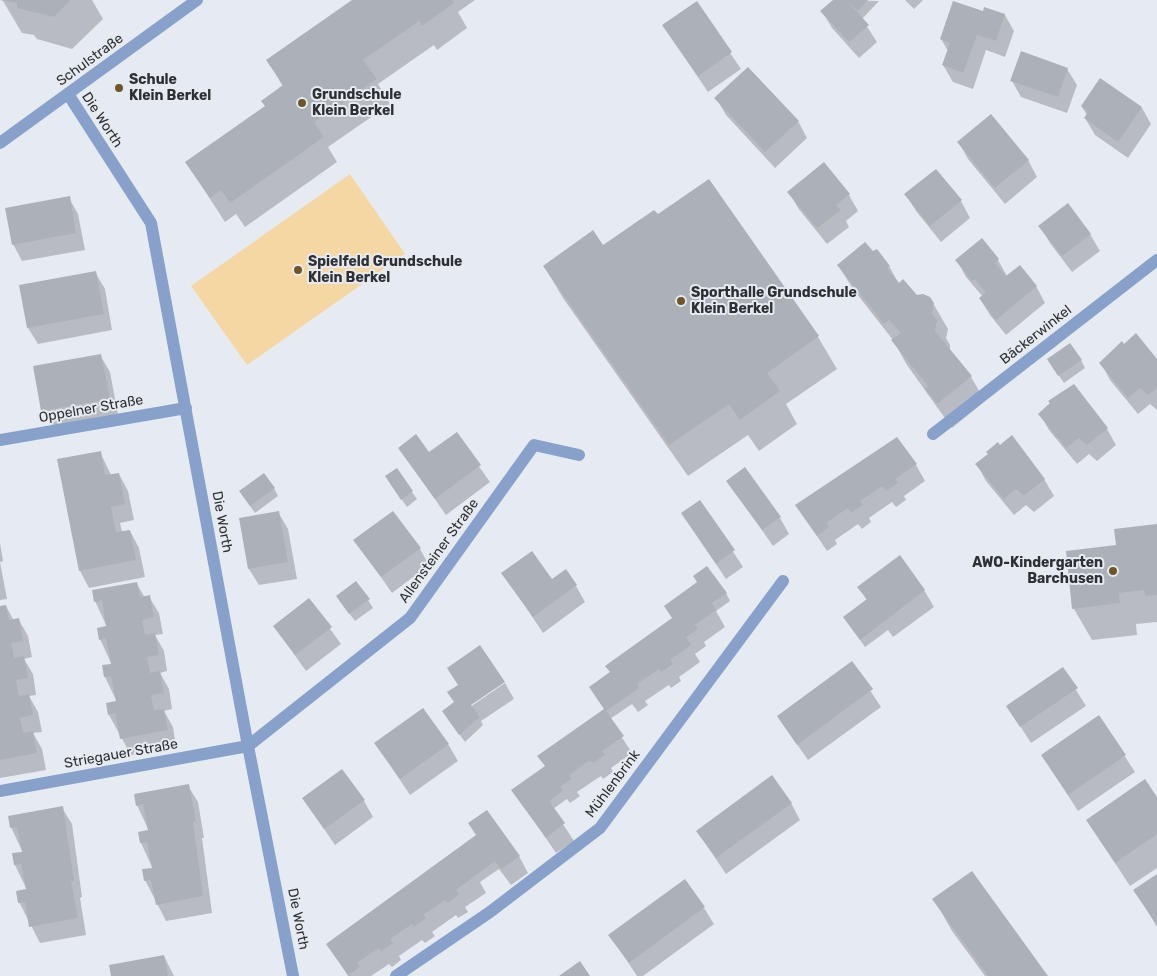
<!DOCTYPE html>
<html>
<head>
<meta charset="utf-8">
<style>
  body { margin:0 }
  canvas { display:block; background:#e6ebf2 }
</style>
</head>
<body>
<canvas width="1157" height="976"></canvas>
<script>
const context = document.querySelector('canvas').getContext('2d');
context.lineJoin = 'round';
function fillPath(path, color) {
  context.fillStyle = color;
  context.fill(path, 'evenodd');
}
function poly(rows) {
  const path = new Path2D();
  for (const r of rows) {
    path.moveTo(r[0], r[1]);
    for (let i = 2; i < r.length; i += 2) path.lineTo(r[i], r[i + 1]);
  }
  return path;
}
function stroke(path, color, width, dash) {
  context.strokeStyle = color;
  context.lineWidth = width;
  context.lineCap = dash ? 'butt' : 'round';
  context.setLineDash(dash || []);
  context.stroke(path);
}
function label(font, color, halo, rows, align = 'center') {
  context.font = font + ' Rubik,sans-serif';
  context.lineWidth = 4;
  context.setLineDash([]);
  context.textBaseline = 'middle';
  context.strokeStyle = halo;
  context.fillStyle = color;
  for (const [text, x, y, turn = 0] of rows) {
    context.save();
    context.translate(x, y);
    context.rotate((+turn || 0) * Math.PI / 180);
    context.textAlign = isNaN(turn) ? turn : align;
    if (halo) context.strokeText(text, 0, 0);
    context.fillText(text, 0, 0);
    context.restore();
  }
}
const green = poly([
  [350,174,405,254,247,365,191,286]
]);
const shadow = poly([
  [0,0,92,0,103,19,72,49,37,39,34,35,22,33,3,1],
  [355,0,475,0,458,12,467,28,437,50,434,45,378,84,390,104,328,147,337,162,245,227,236,214,225,222,186,162,266,107,283,87,268,60],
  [835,0,879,1,862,19,877,42,859,58,832,28,822,11],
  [905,0,923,0,914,9],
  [696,3,741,69,708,92,663,26],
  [984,12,1005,15,1014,31,1005,57,986,50,973,89,953,82,943,65,948,51,941,39],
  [1067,69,1077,85,1067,113,1021,97,1012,81],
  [1101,79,1142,108,1151,124,1128,158,1095,135,1085,118,1087,115,1082,107],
  [716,98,798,121,807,138,775,168,726,115],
  [959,143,1028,160,1037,177,1005,204,968,159],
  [936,171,961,201,970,218,941,242,916,211,906,195],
  [709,181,818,337,837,369,786,404,797,424,759,451,748,435,688,476,563,298,544,266,603,247,658,216],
  [789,192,849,195,858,211,846,221,849,227,827,244,798,208],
  [69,198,78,214,85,250,22,261,13,244],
  [1040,226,1090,234,1100,251,1072,272,1050,243],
  [873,253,889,266,899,284,916,296,930,298,948,329,946,338,950,345,950,351,971,377,985,401,952,428,907,365,893,340,853,289,838,265],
  [957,260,998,260,1007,276,1036,286,1045,303,1006,335,990,315,980,299,983,297,966,277],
  [95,272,105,289,112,330,38,344,28,328,20,286],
  [100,355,110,372,118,415,52,428,43,411,34,367],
  [1081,360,1085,368,1064,383,1053,367],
  [1101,363,1157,363,1157,410,1150,404,1138,414,1110,380],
  [1040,414,1107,429,1116,445,1097,461,1089,454,1077,464,1049,430],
  [456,434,490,482,446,515,399,448,429,454],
  [100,452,111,475,119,474,128,491,134,520,120,523,122,532,130,531,139,548,145,577,89,588,80,571,58,460],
  [977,464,1044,479,1054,496,1034,512,1026,505,1014,515,986,481],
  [916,465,925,481,904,496,906,500,896,507,892,502,869,518,871,522,862,529,858,524,835,540,837,544,827,551,796,505],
  [728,481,780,518,789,534,773,546],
  [391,484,412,492,417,499,407,507],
  [274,488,278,496,255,513,245,499],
  [700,501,743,567,726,579,682,513],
  [278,512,288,529,297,579,259,585,249,569],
  [1157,525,1157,622,1136,624,1137,635,1092,640,1074,609,1117,546],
  [355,540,420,549,429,565,392,593],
  [0,543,3,561,0,562,7,599,0,600],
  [503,573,576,586,585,602,543,633],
  [137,584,145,598,149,597,159,613,163,634,155,635,164,651,167,671,160,673,169,689,172,709,164,711,173,727,176,747,131,755,109,715,117,702,105,677,112,665,100,639,107,627,95,601],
  [859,587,924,590,934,607,893,637,888,630,865,647,844,617,867,601],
  [726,593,730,601,716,611,725,627,704,642,706,646,695,654,700,662,679,677,681,681,671,688,669,685,645,701,648,705,638,712,632,704,610,719,632,753,611,768,613,772,603,779,601,776,577,792,580,796,570,803,567,799,553,809,574,841,556,853,513,790,546,767,539,756,605,710,590,687],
  [337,597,368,600,373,608,355,621],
  [309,600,341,644,306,671,274,626],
  [6,606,14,621,19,620,28,636,32,657,24,659,33,674,36,695,29,696,38,712,42,732,33,733,42,749,46,770,0,778,0,607],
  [480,647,466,707,467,709,505,683,514,699,481,721,483,725,465,742,448,719,455,703,459,686],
  [852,663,881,707,808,760,778,717],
  [1063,669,1086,706,1031,743,1008,707],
  [1099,717,1135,772,1078,811,1042,755],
  [376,744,448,744,458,761,410,795],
  [188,786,198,802,204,838,202,838,212,913,166,921,145,880,153,869,141,843,149,831,137,805],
  [303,798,364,801,373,817,335,845],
  [1157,799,1157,868,1130,886,1087,820],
  [791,803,800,820,726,874,697,831],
  [62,808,72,824,82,897,80,898,86,935,40,943,19,902,27,890,15,865,13,854,23,853,11,827],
  [477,836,519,856,528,873,511,885,499,869,480,882,486,893,465,907,468,912,458,918,456,915,432,932,435,936,425,943,422,940,399,956,401,960,392,967,389,964,371,976,348,976,328,944],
  [1157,875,1157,927,1135,890],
  [934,899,1047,976,985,976,952,931],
  [704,908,714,924,643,976,637,976,610,935],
  [164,956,174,976,112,976]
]);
const building = poly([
  [2,0,71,0,54,17,17,8,17,3],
  [352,0,452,0,454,3,422,26,419,21,363,60,377,79,314,122,324,137,230,203,221,190,210,198,185,162,265,106,261,101,283,85,266,60],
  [833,0,846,0,869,25,849,42,820,11],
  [846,0,868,0,858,11],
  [697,1,732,52,698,76,662,25],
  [953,1,983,11,984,7,1005,14,996,41,977,35,963,73,942,65,950,43,940,39],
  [1021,51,1068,68,1058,97,1010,81],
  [748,67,799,121,765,152,714,98],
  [1100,78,1142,107,1118,142,1084,118,1088,112,1081,106],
  [991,114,1029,160,995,188,957,142],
  [824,162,850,194,836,205,841,210,817,228,787,192],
  [936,169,962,200,930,226,904,194],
  [709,179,819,336,767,373,780,391,740,420,729,404,669,445,543,266,593,230,603,245,654,210,658,214],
  [70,196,76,233,12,245,5,208],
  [1068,203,1091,234,1062,256,1038,226],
  [982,238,999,259,995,263,1006,276,1020,265,1037,286,996,320,979,298,986,293,975,279,972,281,955,260],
  [865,242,873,251,877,249,890,266,887,268,899,283,903,279,917,295,923,294,930,297,934,303,932,314,937,320,935,331,972,376,937,404,925,389,928,386,891,340,901,333,889,320,884,324,837,265],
  [96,271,104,314,27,328,19,285],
  [1136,333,1157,359,1157,388,1148,395,1140,388,1128,398,1099,363,1122,341,1124,344],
  [1070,343,1082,360,1058,376,1047,359],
  [101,354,110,399,41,411,33,366],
  [1074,384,1108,428,1087,445,1079,438,1066,448,1038,414,1050,403,1048,401],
  [457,432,481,465,435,499,398,448,416,434,429,452],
  [1012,435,1045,479,1024,496,1016,489,1004,499,975,464,988,454,986,452,998,442,1000,445],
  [897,437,917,464,895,479,898,483,886,491,882,486,860,501,863,505,851,513,848,508,826,523,829,527,817,536,795,505],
  [101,451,105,475,119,473,125,504,111,507,116,532,130,530,136,560,79,571,57,459],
  [745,467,781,517,762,530,726,481],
  [397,468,413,491,401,500,385,476],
  [264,473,275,488,250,506,239,491],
  [700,500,735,550,716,564,681,513],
  [279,511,288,562,248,569,239,518],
  [393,511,421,548,381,577,353,540],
  [1157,524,1157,595,1145,596,1144,590,1119,593,1120,603,1072,609,1066,551,1116,545,1114,529],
  [532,551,552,579,566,569,577,585,533,617,501,573],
  [900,555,925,590,860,640,843,617,867,599,857,587],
  [707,566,727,593,712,603,716,610,695,625,698,629,686,637,691,645,670,660,673,664,661,672,659,669,637,684,639,688,606,711,624,736,602,751,605,755,593,763,590,760,569,775,571,779,560,787,563,791,549,801,565,823,546,838,511,790,545,766,537,756,604,709,589,687,610,672,605,666,672,618,664,606,697,582,693,576],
  [356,581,370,599,349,614,336,596],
  [137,582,140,597,150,595,154,617,142,620,145,635,155,633,159,655,147,657,150,673,160,671,164,693,151,695,154,710,164,709,168,730,120,739,115,713,108,715,106,703,116,701,111,676,104,677,102,665,111,664,106,638,99,640,97,628,106,626,102,600,94,602,92,590],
  [309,598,332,627,295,655,273,626],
  [6,605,9,620,19,618,23,641,11,643,14,658,24,656,28,678,16,680,19,696,29,694,33,715,20,718,23,733,33,731,37,753,0,760,0,606],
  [480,645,505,682,471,705,480,717,459,735,442,711,454,702,447,692,458,685,447,668],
  [852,661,873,689,797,745,777,716],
  [1063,667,1078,688,1020,727,1006,706],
  [423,708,449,744,400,779,374,743],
  [1099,715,1126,755,1068,795,1041,755],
  [342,769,365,800,324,829,302,798],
  [772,775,792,803,716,858,696,831],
  [1145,779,1157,797,1157,834,1115,863,1086,820],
  [189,784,196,821,193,822,203,896,156,905,151,880,144,881,142,869,152,868,147,842,140,843,138,832,148,830,143,804,136,806,134,794],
  [63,806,74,881,71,881,78,918,29,927,25,902,18,903,16,891,26,889,21,864,14,865,12,853,22,852,17,827,10,828,8,816],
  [487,810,520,856,501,869,495,861,456,890,459,894,448,903,445,900,423,915,426,918,414,927,412,924,390,939,393,943,381,951,379,948,357,963,360,967,348,975,326,944,476,835,468,823],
  [972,871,1048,976,988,976,932,899],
  [1157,874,1157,925,1133,890],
  [685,879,705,907,629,963,608,935],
  [164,955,168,976,111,976,109,965],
  [580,961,590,976,559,976]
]);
const minor = poly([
  [68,94,151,223,248,746,293,976],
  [0,143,197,0],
  [933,434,1157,260],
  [0,440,186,408],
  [0,791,248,746,410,618,534,445,579,455],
  [396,976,490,912,600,828,783,581]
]);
const markers = [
  [119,88,5,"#6f5527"],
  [302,103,5,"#6f5527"],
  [298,270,5,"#6f5527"],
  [681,301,5,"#6f5527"],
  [1113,571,5,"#6f5527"]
];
const streetNames = [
  ["Schulstraße",90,60,-36],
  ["Die Worth",102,120,57],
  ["Bäckerwinkel",1036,335,-38],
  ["Oppelner Straße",91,409,-10],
  ["Die Worth",222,522,80],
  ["Allensteiner Straße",439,551,-54],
  ["Striegauer Straße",121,754,-10],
  ["Mühlenbrink",613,784,-53],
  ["Die Worth",298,919,79]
];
const poiNames = [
  ["Schule",129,80],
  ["Klein Berkel",129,96],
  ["Grundschule",312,95],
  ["Klein Berkel",312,111],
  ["Spielfeld Grundschule",308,262],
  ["Klein Berkel",308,278],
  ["Sporthalle Grundschule",691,293],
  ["Klein Berkel",691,309],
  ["AWO-Kindergarten",1103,563,"right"],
  ["Barchusen",1103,579,"right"]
];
fillPath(green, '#f5d7a4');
fillPath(shadow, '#0003');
fillPath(building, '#acb1b8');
stroke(minor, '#87a1cb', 12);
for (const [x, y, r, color] of markers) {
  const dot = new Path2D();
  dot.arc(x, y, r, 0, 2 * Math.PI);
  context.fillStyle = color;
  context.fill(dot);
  stroke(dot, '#e6ebf2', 2);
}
label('14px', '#2e3033', '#e6ebf2', streetNames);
label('bold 14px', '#2e3033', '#e6ebf2', poiNames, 'left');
</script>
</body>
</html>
